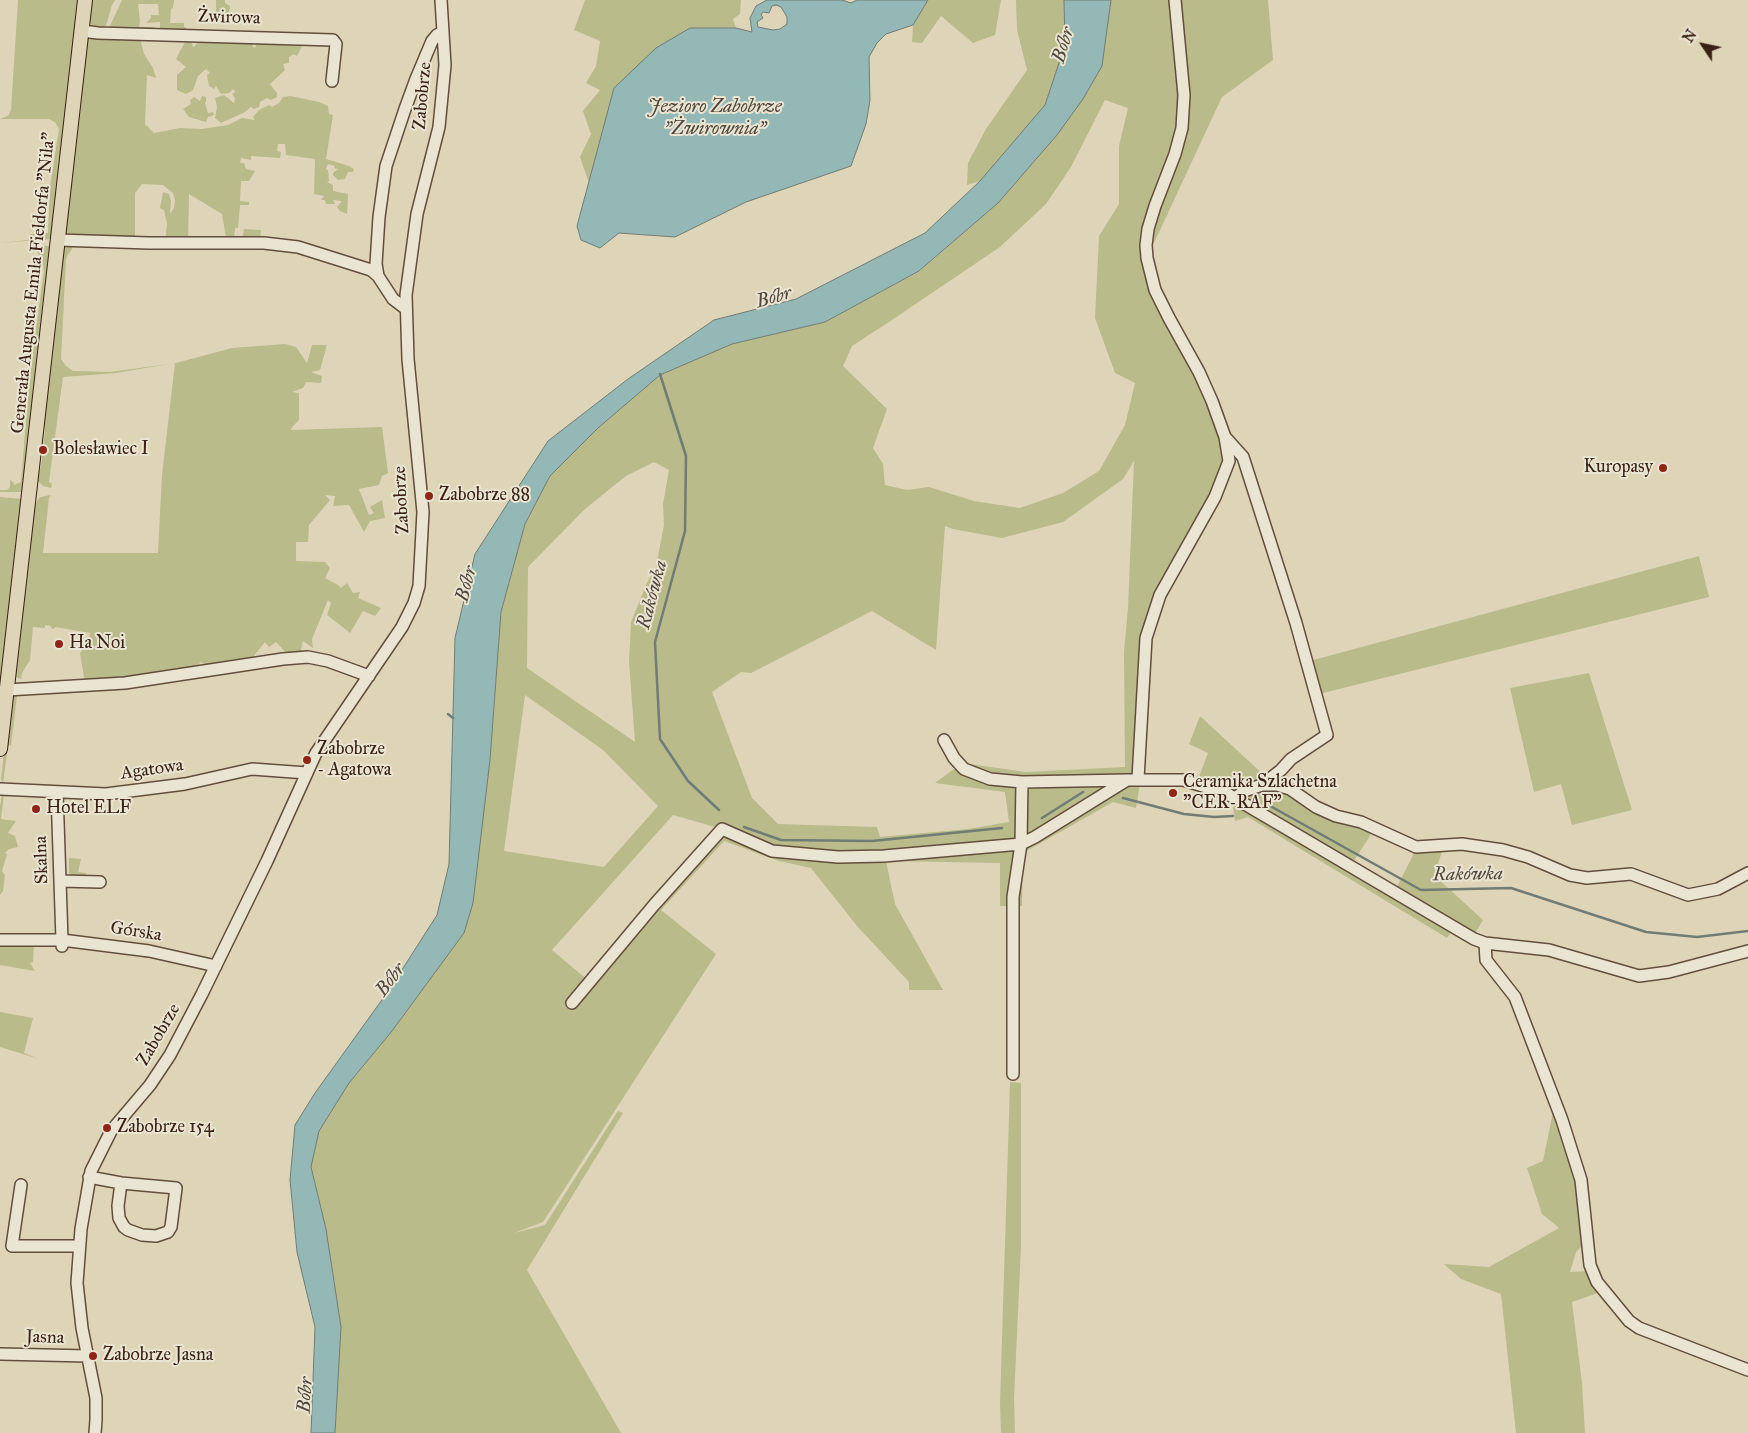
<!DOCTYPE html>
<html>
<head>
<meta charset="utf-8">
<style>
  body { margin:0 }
  #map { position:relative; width:1748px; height:1433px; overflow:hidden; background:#ded5b9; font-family:"IM FELL Great Primer",serif }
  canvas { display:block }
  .north { position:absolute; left:1678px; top:20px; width:50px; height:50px; -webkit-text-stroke:4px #eae4d2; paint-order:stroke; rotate:304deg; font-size:14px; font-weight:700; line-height:20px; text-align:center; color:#392113 }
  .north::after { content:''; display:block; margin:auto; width:18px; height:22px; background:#392113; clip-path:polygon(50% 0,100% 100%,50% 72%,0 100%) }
</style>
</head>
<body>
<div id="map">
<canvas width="1748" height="1433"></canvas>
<div class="north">N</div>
</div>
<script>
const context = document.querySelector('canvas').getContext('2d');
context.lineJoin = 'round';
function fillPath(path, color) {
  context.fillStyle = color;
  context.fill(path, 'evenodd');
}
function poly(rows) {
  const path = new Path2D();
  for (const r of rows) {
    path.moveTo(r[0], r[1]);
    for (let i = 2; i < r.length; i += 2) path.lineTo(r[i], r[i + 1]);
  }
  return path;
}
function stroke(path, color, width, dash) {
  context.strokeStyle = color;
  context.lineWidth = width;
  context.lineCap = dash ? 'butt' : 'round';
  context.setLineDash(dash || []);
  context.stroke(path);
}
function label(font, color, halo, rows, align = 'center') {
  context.font = font + ' "IM FELL Great Primer",serif';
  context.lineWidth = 4;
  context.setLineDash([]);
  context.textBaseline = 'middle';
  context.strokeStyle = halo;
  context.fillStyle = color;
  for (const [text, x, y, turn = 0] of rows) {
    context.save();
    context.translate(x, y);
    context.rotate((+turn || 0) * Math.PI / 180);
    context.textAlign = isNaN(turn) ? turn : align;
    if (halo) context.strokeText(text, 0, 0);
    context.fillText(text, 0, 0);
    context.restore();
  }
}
const green = poly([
  [18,0,79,0,51,239,0,243,28,240,31,234,48,233,50,187,59,129,55,122,49,119,0,119,8,116,11,110],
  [91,0,115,0,112,5,105,29,94,28,90,23],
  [122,0,174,0,173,8,171,9,170,23,184,23,184,27,186,27,187,32,160,31,160,22,146,23,151,18,151,15,159,15,158,4,138,4,140,21,139,27,154,27,155,31,108,30],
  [216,0,225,0,225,3,230,6,228,19,216,13],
  [585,0,741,0,740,14,733,19,736,28,690,28,614,88,589,183,580,157,591,134,583,111,600,90,586,83,596,66,600,41,574,30],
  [928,0,1001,0,995,35,973,43,941,16,922,43,912,42,913,25],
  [1016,0,1064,0,1065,45,1045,105,980,181,967,185,968,163,986,129,1027,70,1017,30],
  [1111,0,1268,0,1273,60,1222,97,1147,258,1160,301,1208,384,1229,432,1232,450,1151,616,1144,757,1136,808,1113,802,1023,853,1022,906,1000,906,1000,863,886,861,895,904,943,990,909,990,909,982,857,926,811,868,779,861,724,841,661,910,716,954,543,1222,514,1233,545,1225,618,1111,623,1113,527,1270,621,1433,335,1433,341,1327,326,1229,311,1167,319,1130,349,1083,392,1031,464,933,490,760,501,612,525,524,550,476,598,428,660,375,732,344,825,322,920,271,998,203,1057,135,1083,99,1102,66],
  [1105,100,1128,108,1119,146,1119,204,1099,236,1095,318,1115,373,1135,383,1125,425,1099,471,1063,493,1020,508,974,501,929,487,907,490,885,485,883,464,873,448,887,409,843,366,852,346,889,322,1000,247,1046,204,1071,167],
  [1134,461,1128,608,1124,652,1125,767,1026,772,962,763,935,783,1005,792,1009,822,968,829,880,837,877,827,778,824,752,798,712,692,741,672,751,673,872,611,936,650,945,526,953,529,1002,538,1063,522,1123,479],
  [654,462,669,470,663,504,664,525,656,567,647,583,631,622,629,662,635,742,527,668,528,567,585,509,626,476],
  [525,695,603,750,658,806,604,867,504,851],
  [673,815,715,827,649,900,654,905,590,982,552,950],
  [91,37,140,38,144,54,153,68,156,78,147,75,145,124,154,133,180,128,202,129,228,125,242,118,255,120,253,117,259,110,269,105,272,107,279,103,283,97,290,96,319,102,328,106,329,114,333,115,326,159,349,166,354,169,353,172,348,172,345,179,338,180,333,175,333,173,338,169,334,168,335,166,328,164,326,169,328,170,329,181,327,182,333,185,333,191,348,194,347,214,340,211,337,207,342,201,333,200,335,204,326,204,325,200,321,200,324,196,314,194,315,159,286,155,285,144,278,144,277,151,281,152,280,158,251,156,251,160,241,158,240,163,244,163,246,169,255,171,249,181,241,181,240,201,249,202,249,205,240,205,238,228,235,228,234,238,226,238,222,214,189,194,188,241,165,241,167,224,164,210,160,208,163,192,169,194,171,201,170,214,174,208,175,200,173,193,163,185,142,184,135,193,135,237,138,240,66,236,65,233,87,38],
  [191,41,193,47,195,46,198,41,252,43,253,47,255,48,257,43,302,46,297,56,294,54,289,57,289,63,283,64,285,70,270,84,277,93,277,97,271,100,267,98,260,102,259,107,254,109,251,107,245,112,221,123,215,118,217,107,215,98,224,95,234,103,235,98,232,94,235,92,233,89,229,93,221,94,216,86,214,89,209,86,207,75,210,73,206,69,198,76,193,90,186,94,177,90,177,75,186,67,176,59,185,42],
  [202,96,206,97,206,101,205,103,208,113,213,112,214,115,208,117,206,122,189,117,183,109,191,104,190,100,194,97,200,101],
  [244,229,261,230,260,241,242,240],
  [72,244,72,249,67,256,66,260,61,359,66,366,73,371,110,372,176,363,232,348,285,344,296,347,307,363,312,345,327,345,320,370,311,372,322,376,321,383,306,382,303,388,292,392,299,393,299,420,292,427,291,430,382,427,388,473,382,476,379,485,359,489,369,515,374,513,370,507,382,500,385,518,370,521,364,532,349,505,333,506,335,496,325,495,330,500,309,525,308,542,296,542,296,561,325,562,330,568,325,578,338,585,341,588,347,583,353,593,360,592,358,598,381,608,375,616,363,611,350,633,327,615,331,603,328,600,312,639,313,648,303,641,301,649,303,656,290,657,276,642,269,647,265,642,249,662,210,666,200,662,197,671,85,683,80,653,89,641,90,633,55,627,54,629,51,628,51,626,45,625,45,628,33,627,30,660,22,673,21,679,16,677,14,673,34,506,40,497,51,495,49,498,43,553,158,553,162,475,175,363,116,373,63,377,49,482,52,484,51,488,43,486,37,480,41,466,45,430,43,422,63,246],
  [26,245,51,246,23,492,0,492,0,490,7,490,10,487,10,480,14,483,14,485,21,482,30,371,44,271,42,260,36,250],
  [0,497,22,499,0,692],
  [1699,556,1709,597,1311,696,1306,662],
  [1589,673,1632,810,1572,825,1561,784,1534,792,1510,688],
  [30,692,28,695,17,696,11,745,8,746,3,784,1,779,10,698,12,694],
  [1200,716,1266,777,1373,831,1352,864,1396,889,1416,849,1444,846,1434,875,1483,920,1470,942,1452,931,1447,938,1248,817,1235,821,1231,789,1199,777,1208,753,1189,744],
  [4,794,1,819,16,821,8,833,15,836,18,847,9,849,5,853,7,854,2,871,5,875,3,891,0,895,0,806,2,796],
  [69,858,81,859,78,872,86,873,85,878,72,876,69,873],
  [0,942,34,945,33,962,30,963,35,971,0,965],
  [0,1012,33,1018,24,1053,39,1059,0,1047],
  [1010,1082,1021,1083,1021,1247,1014,1399,1015,1433,1001,1433,1000,1403],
  [1554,1107,1572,1156,1585,1243,1576,1252,1570,1272,1590,1271,1598,1293,1572,1302,1582,1383,1585,1433,1516,1433,1501,1294,1461,1279,1444,1264,1489,1267,1559,1228,1542,1214,1527,1168,1543,1161]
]);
const water = poly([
  [767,0,842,0,851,3,857,0,928,0,913,25,886,34,877,43,869,57,870,100,866,124,851,166,746,202,675,237,619,233,600,248,581,240,577,226,614,88,656,48,690,28,736,28,752,32,750,18,756,6,767,0],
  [776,5,781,7,787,17,787,24,780,29,773,30,758,27,757,22,763,18,761,15,763,12,769,13,772,6,776,5],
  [1064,0,1111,0,1102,66,1083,99,1057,135,998,203,919,271,825,322,732,344,660,375,598,428,550,476,525,524,501,612,490,760,473,903,464,933,392,1031,349,1083,319,1131,311,1167,326,1229,341,1327,335,1433,311,1433,315,1327,297,1252,290,1180,295,1125,315,1093,389,990,437,915,449,864,455,638,475,554,548,441,628,379,714,320,796,299,925,233,980,181,1045,105,1065,45,1064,0]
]);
const stream = poly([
  [660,374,686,456,685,531,655,642,660,739,688,781,719,810],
  [448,714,453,718],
  [1123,798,1184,814,1214,817,1233,816],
  [1263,802,1421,890,1511,888,1646,932,1697,937,1748,931],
  [1042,818,1083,792],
  [744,827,781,840,872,841,1002,828]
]);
const minor = poly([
  [82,31,98,33,333,40,336,44,332,81],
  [58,240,149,243,264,243,298,247,371,270,378,276,393,299,406,309],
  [378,276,376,264,379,217,386,166,405,109,416,79,432,41,437,35,443,32],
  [1225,437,1243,457,1296,623,1327,735,1291,759,1281,770,1262,785],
  [7,690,125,683,283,659,308,657,328,661,369,676],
  [944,740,954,758,964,769,990,779,1022,782,1127,780],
  [1138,779,1146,638,1160,595,1215,497,1229,461,1225,437,1212,401,1199,372,1169,318,1155,290,1147,258,1146,245,1148,229,1155,206,1175,154,1182,128,1184,95,1175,0],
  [0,789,106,794,185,784,252,769,307,773],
  [57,792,62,940,149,951,216,966],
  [1235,798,1244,791,1262,785,1277,785,1290,789,1316,807,1336,816,1361,822,1416,847,1462,844,1503,850,1528,857,1570,875,1587,878,1631,874,1688,895,1718,889,1748,873],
  [60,881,100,882],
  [0,940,62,940,62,946],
  [1485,943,1486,960,1515,997,1562,1120,1581,1180,1590,1265,1597,1282,1629,1321,1639,1328,1748,1370],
  [572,1003,654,905,722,829,772,851,838,857,884,856,1021,844,1022,782],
  [1013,1074,1013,897,1021,844,1035,837,1127,780,1183,780,1226,793,1474,939,1485,943,1549,950,1639,976,1669,972,1748,951],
  [89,1177,121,1183,176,1188,171,1227,168,1232,156,1236,142,1235,128,1230,124,1227,119,1218,118,1206,121,1183],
  [21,1185,12,1246,79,1246],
  [0,1354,88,1356],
  [95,1433,96,1420,96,1398,82,1328,77,1283,81,1229,91,1171,111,1131,150,1085,170,1055,202,994,267,861,316,753,402,627,414,603,419,586,423,512,408,359,406,295,417,214,439,127,445,65,441,0]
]);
const major = poly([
  [0,749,85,0]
]);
const markers = [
  [43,450,5,"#8f2418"],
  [1663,468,5,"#8f2418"],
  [429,496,5,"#8f2418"],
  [59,644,5,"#8f2418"],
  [307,760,5,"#8f2418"],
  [1173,793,5,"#8f2418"],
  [36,809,5,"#8f2418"],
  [107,1128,5,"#8f2418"],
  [93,1356,5,"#8f2418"]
];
const streetNames = [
  ["Żwirowa",229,18,2],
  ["Zabobrze",423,96,-85],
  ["Generała Augusta Emila Fieldorfa \"Nila\"",34,283,-84],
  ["Zabobrze",402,500,-93],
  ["Agatowa",152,770,-8],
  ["Skalna",42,860,-92],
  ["Górska",136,932,9],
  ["Zabobrze",159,1035,-60],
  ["Jasna",45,1338,2]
];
const poiNames = [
  ["Bolesławiec I",53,450],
  ["Kuropasy",1653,468,"right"],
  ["Zabobrze 88",439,496],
  ["Ha Noi",69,644],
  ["Zabobrze",317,750],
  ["- Agatowa",317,771],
  ["Ceramika Szlachetna",1183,783],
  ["\"CER-RAF\"",1183,804],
  ["Hotel ELF",46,809],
  ["Zabobrze 154",117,1128],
  ["Zabobrze Jasna",103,1356]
];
const waterNames = [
  ["Bóbr",1064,45,-73],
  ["Jezioro Zabobrze",715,107],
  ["\"Żwirownia\"",715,129],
  ["Bóbr",774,298,-16],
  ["Bóbr",467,584,-75],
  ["Rakówka",653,595,-75],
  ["Rakówka",1468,875,-1],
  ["Bóbr",391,980,-53],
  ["Bóbr",306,1395,-86]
];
fillPath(green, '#b9bb8a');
fillPath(water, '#94b8b5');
stroke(water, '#707c74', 1);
stroke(stream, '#707c74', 2.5);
stroke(minor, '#624e3c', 14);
stroke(major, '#392113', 16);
stroke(minor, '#eae4d2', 11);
stroke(major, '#ded5b9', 14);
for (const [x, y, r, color] of markers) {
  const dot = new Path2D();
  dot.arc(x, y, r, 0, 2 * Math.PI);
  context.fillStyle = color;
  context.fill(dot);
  stroke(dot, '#eae4d2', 2);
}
label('18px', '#392113', '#eae4d2', streetNames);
label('18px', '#392113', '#eae4d2', poiNames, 'left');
label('italic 19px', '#50473c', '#eae4d2', waterNames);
</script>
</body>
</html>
